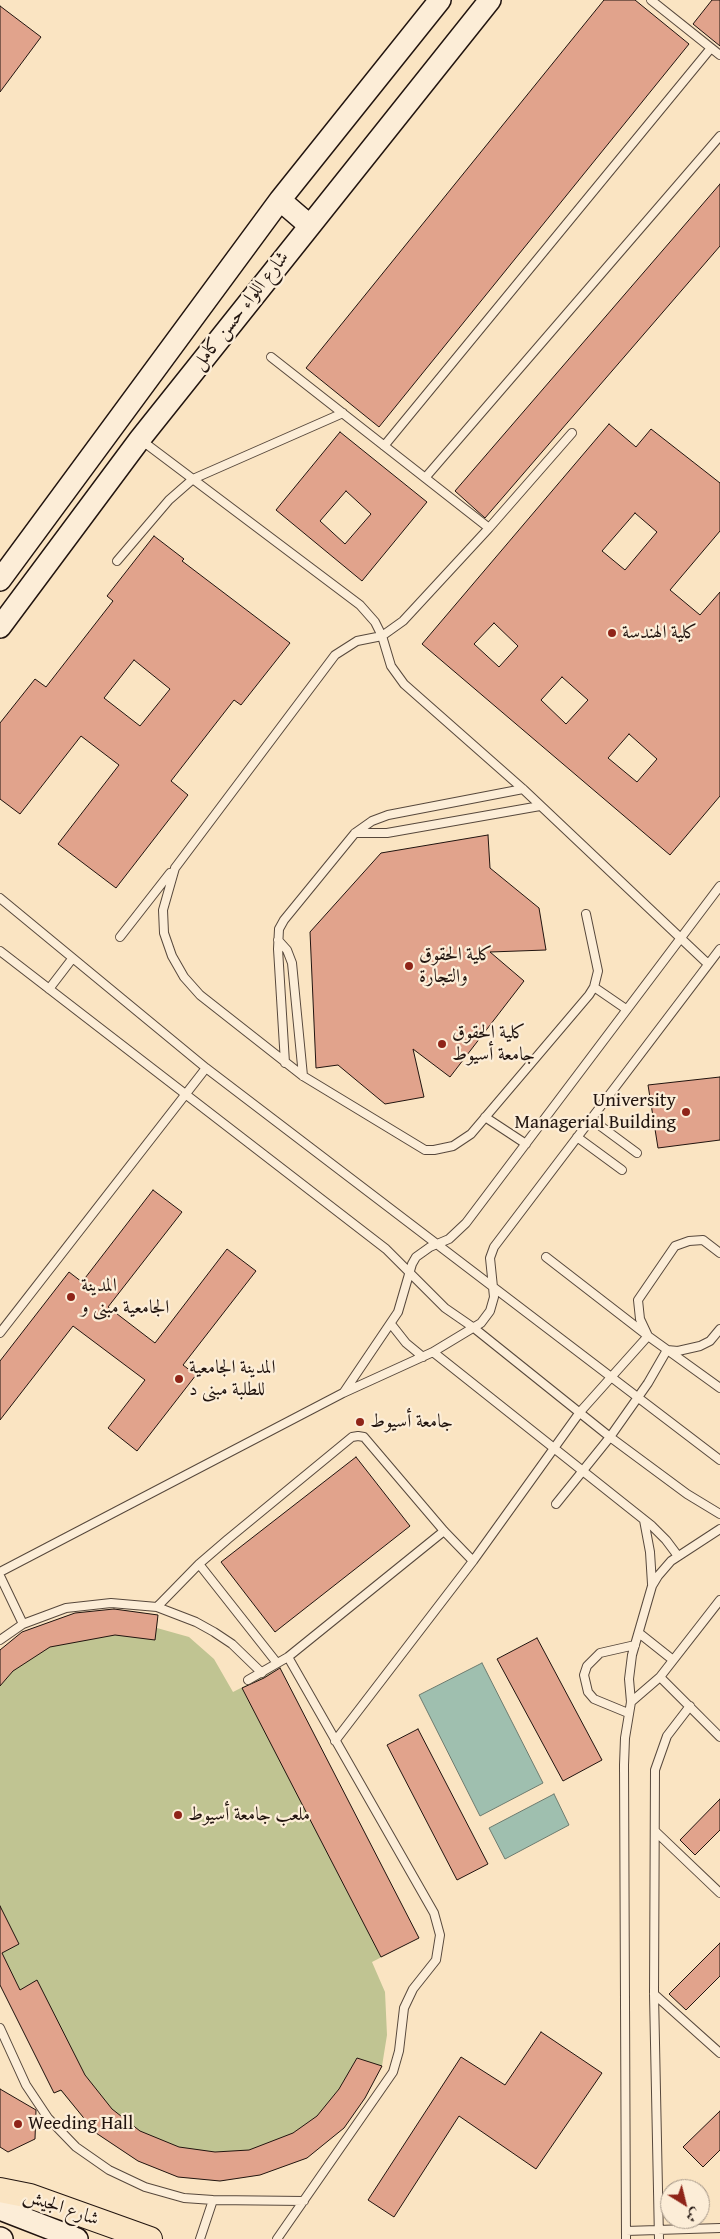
<!DOCTYPE html>
<html>
<head>
<meta charset="utf-8">
<style>
  body { margin:0 }
  #map { position:relative; width:720px; height:2239px; overflow:hidden; background:#fae4c2; font-family:"Gentium Book Plus",Amiri,serif }
  canvas { display:block }
  .north { position:absolute; left:660px; top:2179px; width:50px; height:50px; box-sizing:border-box; background:#fcedd7; border:1px solid #a49687; border-radius:50%; rotate:144deg; font-size:14px; font-weight:700; line-height:20px; text-align:center; color:#21140f }
  .north::after { content:''; display:block; margin:auto; width:18px; height:22px; background:#8f2418; clip-path:polygon(50% 0,100% 100%,50% 72%,0 100%) }
</style>
</head>
<body>
<div id="map">
<canvas width="720" height="2239"></canvas>
<div class="north">ش</div>
</div>
<script>
const context = document.querySelector('canvas').getContext('2d');
context.lineJoin = 'round';
function fillPath(path, color) {
  context.fillStyle = color;
  context.fill(path, 'evenodd');
}
function poly(rows) {
  const path = new Path2D();
  for (const r of rows) {
    path.moveTo(r[0], r[1]);
    for (let i = 2; i < r.length; i += 2) path.lineTo(r[i], r[i + 1]);
  }
  return path;
}
function stroke(path, color, width, dash) {
  context.strokeStyle = color;
  context.lineWidth = width;
  context.lineCap = dash ? 'butt' : 'round';
  context.setLineDash(dash || []);
  context.stroke(path);
}
function label(font, color, halo, rows, align = 'center') {
  context.font = font + ' "Gentium Book Plus",Amiri,serif';
  context.lineWidth = 4.5;
  context.setLineDash([]);
  context.textBaseline = 'middle';
  context.strokeStyle = halo;
  context.fillStyle = color;
  for (const [text, x, y, turn = 0] of rows) {
    context.save();
    context.translate(x, y);
    context.rotate((+turn || 0) * Math.PI / 180);
    context.textAlign = isNaN(turn) ? turn : align;
    if (halo) context.strokeText(text, 0, 0);
    context.fillText(text, 0, 0);
    context.restore();
  }
}
const green = poly([
  [116,1609,158,1615,157,1628,189,1637,214,1659,233,1692,280,1668,419,1938,372,1962,385,1992,387,2035,382,2066,365,2098,344,2128,307,2158,260,2175,220,2181,178,2177,138,2161,96,2133,61,2091,54,2093,0,1985,0,1650,22,1632,75,1613]
]);
const water = poly([
  [482,1663,543,1783,480,1816,419,1695,482,1663],
  [554,1794,569,1825,505,1859,489,1828,554,1794]
]);
const building = poly([
  [604,0,635,0,689,44,379,427,306,368,604,0],
  [712,0,720,0,720,46,693,24,712,0],
  [0,6,41,37,0,92,0,6],
  [720,184,720,246,485,518,455,491,720,184],
  [609,424,636,447,651,429,720,483,720,531,670,590,700,615,720,592,720,796,670,855,422,644,609,424],
  [635,513,657,532,625,570,602,551,635,513],
  [494,623,518,646,499,667,474,644,494,623],
  [562,677,588,700,566,724,541,700,562,677],
  [629,734,657,759,637,782,608,758,629,734],
  [340,432,427,502,362,581,276,510,340,432],
  [346,491,371,514,345,544,320,521,346,491],
  [154,536,184,559,182,561,290,643,241,705,234,700,171,781,188,795,116,888,58,844,119,765,81,736,20,814,0,799,0,723,35,679,46,687,113,601,107,596,154,536],
  [134,660,170,689,140,726,104,698,134,660],
  [488,835,490,868,539,908,546,950,490,952,524,981,450,1077,413,1049,424,1097,385,1104,338,1065,316,1068,310,932,381,853,488,835],
  [720,1077,720,1140,658,1148,648,1085,720,1077],
  [153,1190,182,1212,108,1307,155,1343,227,1249,256,1271,183,1365,196,1375,137,1451,108,1428,145,1380,73,1326,0,1420,0,1361,69,1272,82,1282,153,1190],
  [356,1457,410,1526,275,1632,221,1562,356,1457],
  [114,1609,158,1615,155,1640,115,1635,50,1647,13,1671,0,1686,0,1650,22,1632,75,1613,114,1609],
  [537,1638,602,1760,563,1781,497,1659,537,1638],
  [280,1668,419,1938,381,1957,242,1688,264,1678,280,1668],
  [418,1729,488,1864,457,1880,387,1745,418,1729],
  [720,1799,720,1830,695,1855,680,1840,720,1799],
  [0,1906,19,1944,2,1953,20,1990,37,1980,85,2075,112,2109,140,2131,179,2147,215,2152,249,2150,293,2133,317,2116,339,2089,357,2058,382,2066,365,2098,344,2128,307,2158,260,2175,220,2181,178,2177,138,2161,96,2133,61,2090,54,2093,0,1985,0,1906],
  [720,1943,720,1976,686,2010,669,1994,720,1943],
  [541,2032,602,2073,536,2169,459,2116,394,2217,368,2200,461,2057,505,2085,541,2032],
  [0,2089,36,2110,35,2139,8,2152,0,2147,0,2089],
  [720,2111,720,2150,703,2167,683,2147,720,2111]
]);
const lane = poly([
  [651,0,720,55],
  [271,357,489,528],
  [572,433,489,528,403,621,382,636,357,641,335,655,175,868,163,910,164,933,172,956,184,977,200,995,303,1076,425,1150,434,1150,453,1146,471,1134,589,995,594,987,598,971,586,914],
  [141,440,360,605,375,622,382,636,391,666,404,684,523,789,708,964],
  [384,446,711,48],
  [425,478,720,136],
  [117,561,169,500,193,479,343,413],
  [355,833,387,833,540,806],
  [0,898,206,1068,720,1460],
  [120,937,170,873],
  [278,940,287,950,292,963,303,1076],
  [0,951,386,1249,445,1308,474,1328,610,1437,687,1494,720,1514],
  [594,987,626,1009],
  [49,989,72,959],
  [285,1063,278,949,279,929,284,920,355,833,372,821,388,815,523,789],
  [485,1117,526,1144],
  [591,1119,637,1153],
  [577,1137,622,1170],
  [546,1257,648,1336,720,1388],
  [391,1324,406,1343,423,1357],
  [0,1333,206,1068],
  [433,1352,652,1526,666,1540,678,1556],
  [344,1392,398,1312,412,1264,416,1257,430,1247,449,1239,466,1223,720,886],
  [556,1504,610,1437,648,1383,667,1350,678,1351,700,1346,710,1341,720,1329],
  [644,1520,650,1552,652,1584],
  [199,1564,277,1663],
  [0,1572,343,1393,433,1352,481,1323,490,1311,494,1297,490,1258,494,1247,720,949],
  [0,1576,23,1624],
  [157,1607,199,1564,228,1539,352,1437,358,1436,364,1437,444,1531,473,1561],
  [639,1633,673,1660],
  [0,1640,23,1624,66,1608,111,1603,157,1607,196,1622,214,1632,232,1644,262,1673],
  [660,1677,720,1737],
  [248,1680,288,1657,444,1531],
  [631,1702,660,1677,720,1600],
  [628,1713,594,1699,588,1692,584,1675,587,1666,600,1653,635,1645],
  [335,1741,473,1561,580,1412,648,1336,640,1319,638,1300,675,1246,689,1241,703,1240,720,1253],
  [655,1831,720,1893],
  [654,1994,720,2053],
  [0,2028,26,2085,48,2118,76,2147,109,2170,145,2187,184,2198,213,2200,304,2201],
  [626,2231,720,2228],
  [200,2239,213,2200],
  [277,2239,393,2072,399,2051,404,2008,413,1989,436,1960,440,1935,434,1913,288,1657],
  [626,2239,624,1765,625,1738,631,1702,629,1679,632,1655,652,1586,658,1576,671,1561,720,1529],
  [659,2239,654,1994,655,1770,667,1736,690,1706]
]);
const secondary = poly([
  [280,200,309,225],
  [0,580,280,200,440,0],
  [0,627,140,439,490,0],
  [0,2209,77,2239],
  [0,2238,2,2239]
]);
const primary = poly([
  [0,2190,30,2196,150,2239]
]);
const markers = [
  [612,633,5,"#8f2418"],
  [409,966,5,"#8f2418"],
  [442,1044,5,"#8f2418"],
  [686,1112,5,"#8f2418"],
  [71,1297,5,"#8f2418"],
  [179,1379,5,"#8f2418"],
  [360,1422,5,"#8f2418"],
  [178,1815,5,"#8f2418"],
  [18,2124,5,"#8f2418"]
];
const streetNames = [
  ["شارع اللواء حسن كامل",241,311,-52],
  ["شارع الجيش",61,2208,19]
];
const poiNames = [
  ["كلية الهندسة",622,633],
  ["كلية الحقوق",419,955],
  ["والتجارة",419,977],
  ["كلية الحقوق",452,1033],
  ["جامعة أسيوط",452,1055],
  ["University",676,1101,"right"],
  ["Managerial Building",676,1123,"right"],
  ["المدينة",81,1286],
  ["الجامعية مبنى و",81,1308],
  ["المدينة الجامعية",189,1368],
  ["للطلبة مبنى د",189,1390],
  ["جامعة أسيوط",370,1422],
  ["ملعب جامعة أسيوط",188,1815],
  ["Weeding Hall",28,2124]
];
fillPath(green, '#c0c492');
fillPath(water, '#9fbfaf');
stroke(water, '#6d7b6f', 1);
fillPath(building, '#e1a38c');
stroke(building, '#21140f', 1);
stroke(lane, '#57483c', 10);
stroke(secondary, '#21140f', 24);
stroke(primary, '#21140f', 26);
stroke(lane, '#fcedd7', 8);
stroke(secondary, '#fcedd7', 21);
stroke(primary, '#fae4c2', 24);
for (const [x, y, r, color] of markers) {
  const dot = new Path2D();
  dot.arc(x, y, r, 0, 2 * Math.PI);
  context.fillStyle = color;
  context.fill(dot);
  stroke(dot, '#fcedd7', 2);
}
label('19px', '#21140f', '#fcedd7', streetNames);
label('19px', '#21140f', '#fcedd7', poiNames, 'left');
</script>
</body>
</html>
